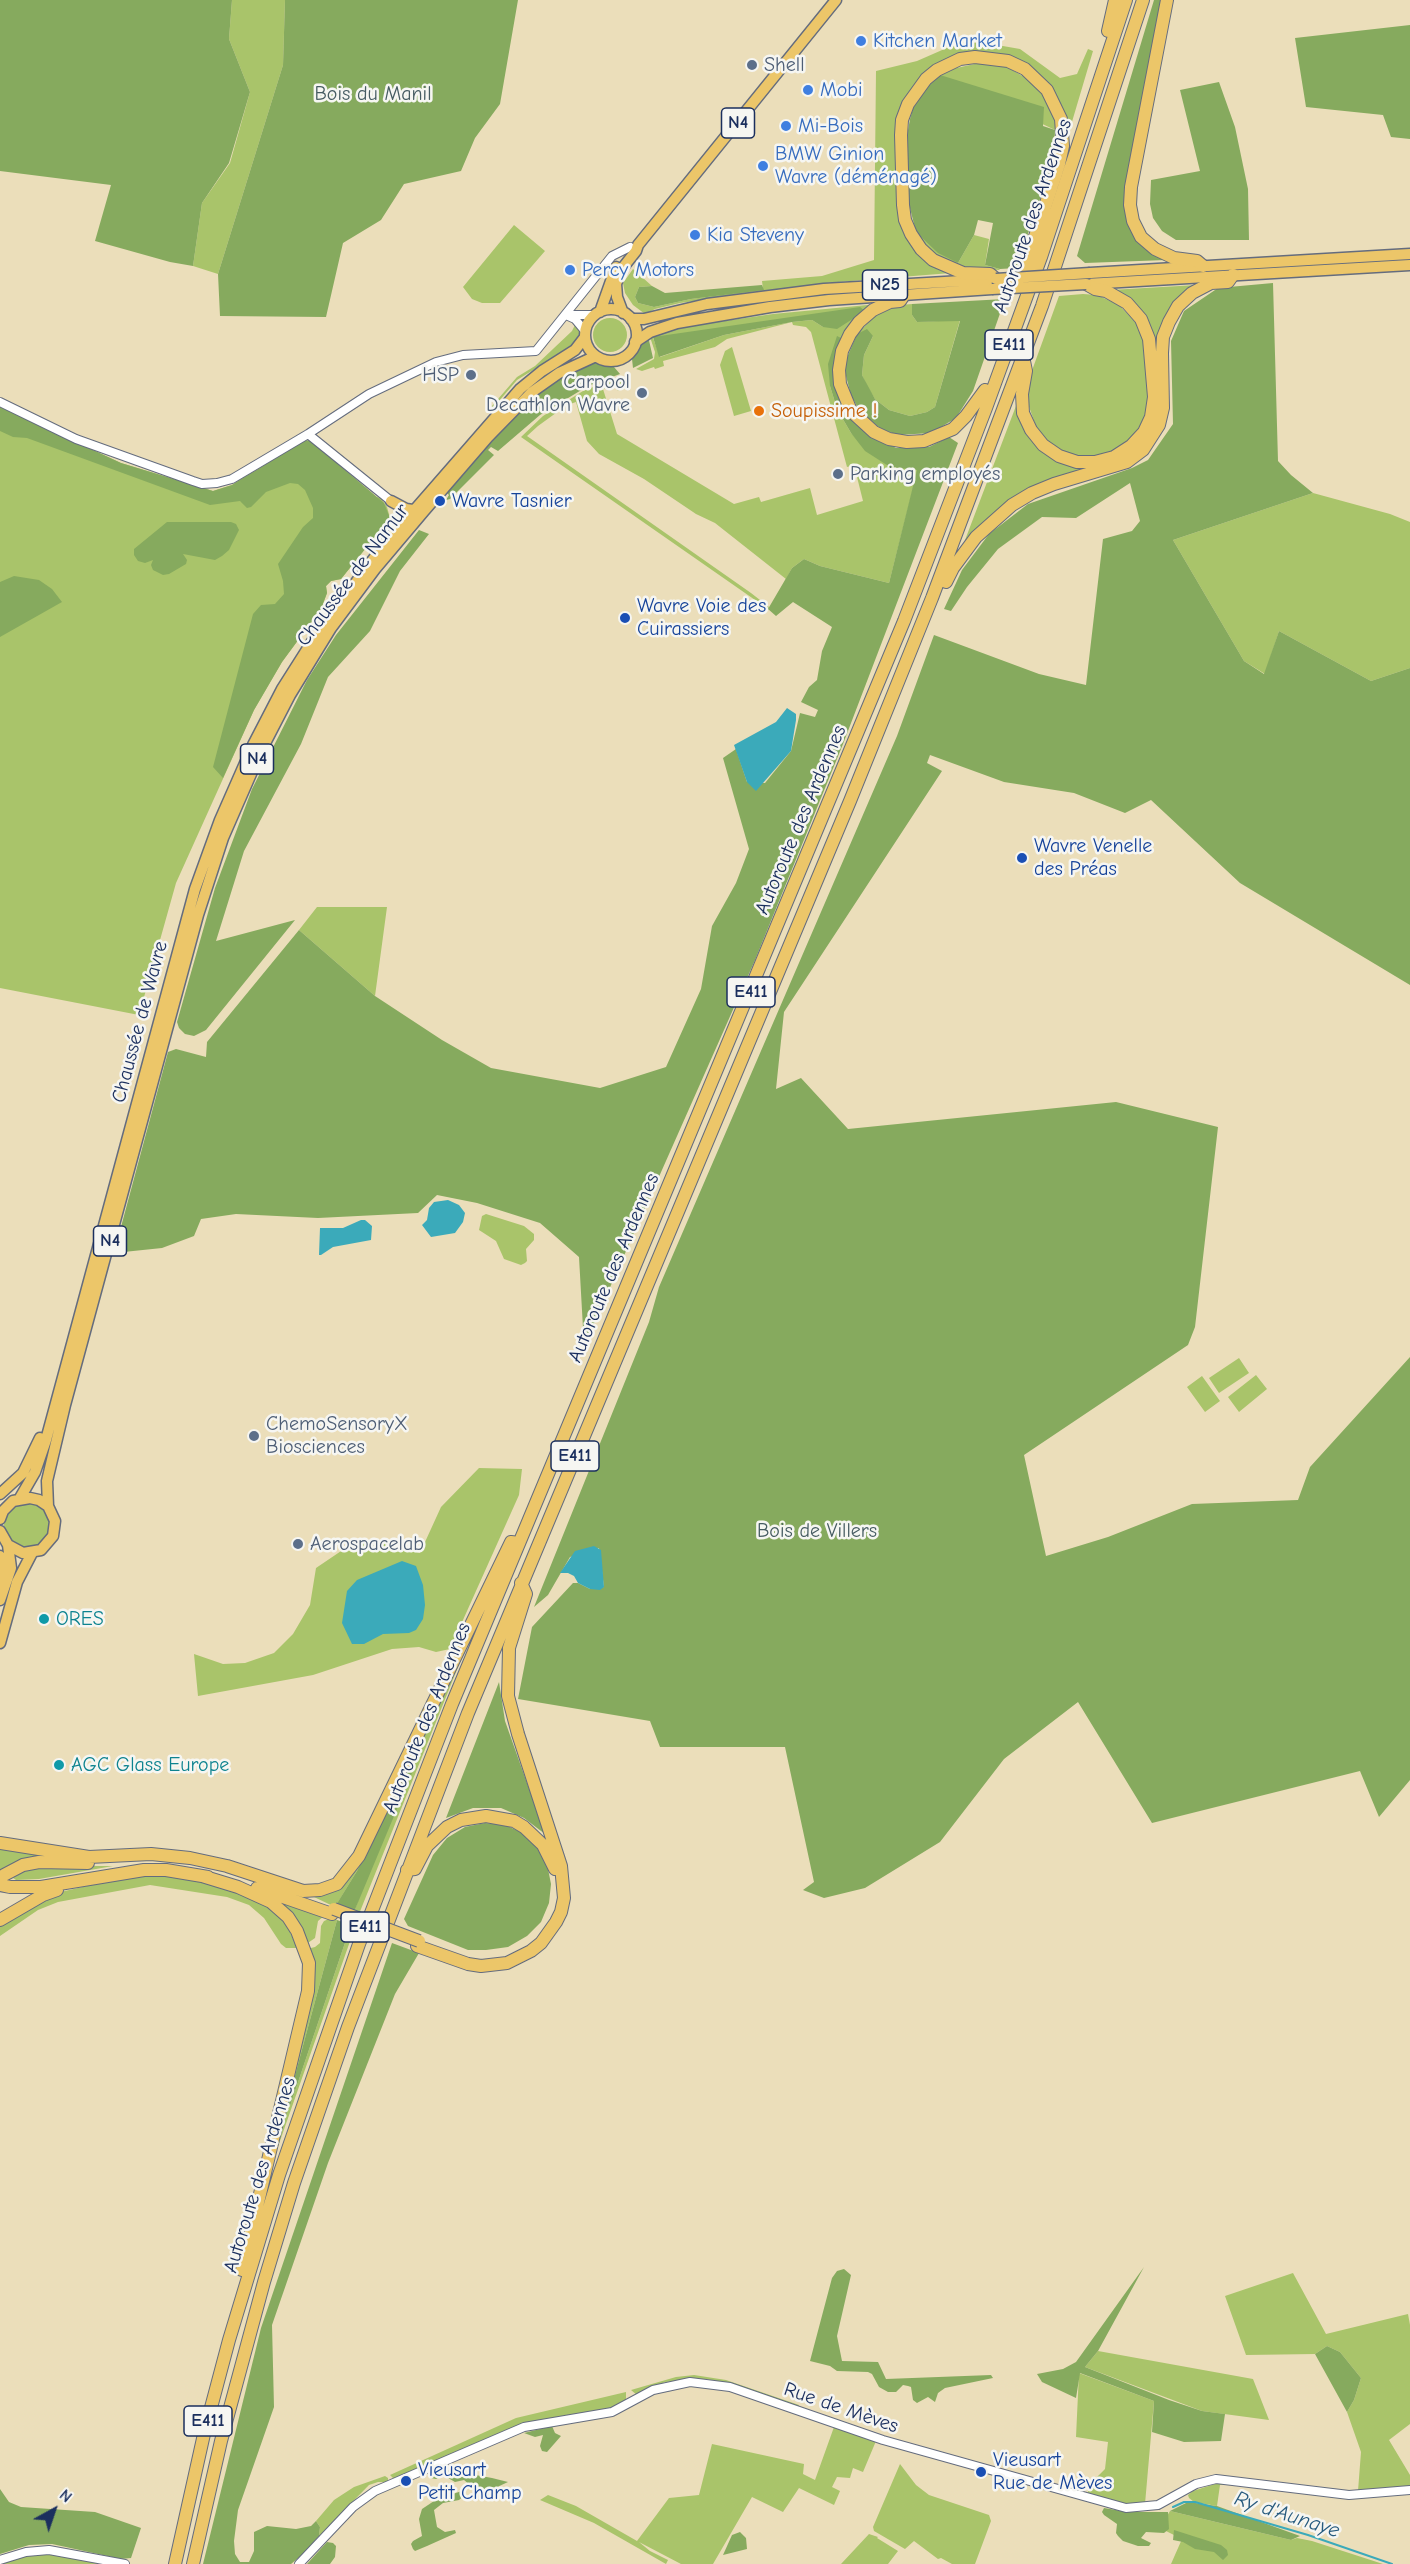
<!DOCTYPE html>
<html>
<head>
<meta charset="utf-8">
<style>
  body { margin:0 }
  #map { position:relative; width:1410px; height:2564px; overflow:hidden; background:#ebdeba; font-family:"Comic Neue",sans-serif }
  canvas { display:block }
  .north { position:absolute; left:24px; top:2480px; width:60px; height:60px; -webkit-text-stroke:4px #f6f6f2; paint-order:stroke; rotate:40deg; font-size:16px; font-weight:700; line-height:24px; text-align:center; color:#1b2f5e }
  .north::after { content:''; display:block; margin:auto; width:21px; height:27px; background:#1b2f5e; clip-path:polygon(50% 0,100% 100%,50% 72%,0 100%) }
</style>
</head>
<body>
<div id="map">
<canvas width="1410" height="2564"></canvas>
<div class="north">N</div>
</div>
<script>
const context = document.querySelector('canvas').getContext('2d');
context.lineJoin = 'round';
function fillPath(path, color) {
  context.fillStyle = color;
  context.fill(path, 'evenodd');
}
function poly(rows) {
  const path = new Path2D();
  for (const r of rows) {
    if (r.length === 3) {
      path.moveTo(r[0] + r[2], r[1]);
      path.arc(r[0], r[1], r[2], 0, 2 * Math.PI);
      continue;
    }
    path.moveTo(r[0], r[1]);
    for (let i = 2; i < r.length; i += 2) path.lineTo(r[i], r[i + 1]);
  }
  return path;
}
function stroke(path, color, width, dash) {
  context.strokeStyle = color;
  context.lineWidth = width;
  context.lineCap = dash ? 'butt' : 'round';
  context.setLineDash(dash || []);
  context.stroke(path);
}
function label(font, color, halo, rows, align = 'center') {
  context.font = font + ' "Comic Neue",sans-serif';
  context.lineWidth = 5;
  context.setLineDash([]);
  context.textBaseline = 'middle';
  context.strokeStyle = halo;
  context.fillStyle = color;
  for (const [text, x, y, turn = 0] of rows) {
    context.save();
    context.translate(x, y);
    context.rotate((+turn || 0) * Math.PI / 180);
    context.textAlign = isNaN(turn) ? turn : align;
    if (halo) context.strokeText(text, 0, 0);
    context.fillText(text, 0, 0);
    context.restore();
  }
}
const green = poly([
  [232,0,285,0,283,65,218,274,193,266,202,203,230,163,250,92,229,39],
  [980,42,1020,49,1060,78,1077,74,1088,49,1093,51,1066,142,1065,120,1028,67,960,56,909,95,902,224,951,273,826,283,680,303,655,309,645,314,633,305,625,293,623,283,633,269,652,286,639,287,635,297,638,303,654,307,691,299,763,289,762,281,822,276,874,260,876,71,917,61,949,47],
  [979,63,1007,67,1031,81,1042,92,1055,119,1055,130,940,75,952,69],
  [514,225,545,251,500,303,482,303,472,299,463,287],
  [916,232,958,263,974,235,989,239,985,265,1000,269,999,270,959,267,937,256,927,248],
  [1197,285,1159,345,1155,357,1150,333,1110,290],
  [1083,294,1097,295,1119,305,1136,323,1145,345,1149,401,1142,424,1127,442,1118,449,1096,457,1075,456,1062,451,1044,439,1037,429,1028,404,1030,376,1059,296],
  [878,304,869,309,830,386,837,409,851,433,890,467,918,469,889,583,820,566,804,559,792,568,786,579,715,523,696,514,644,479,599,454,587,441,576,402,567,405,538,426,527,436,751,593,769,607,768,609,521,437,543,416,583,391,621,376,621,385,618,391,616,385,603,389,617,434,734,504,759,497,761,502,810,488,817,515,863,501,854,465,847,467,811,332,806,327,793,325,792,322,727,339,715,347,663,361,664,366,655,369,654,367,642,371,636,369,654,359,655,352,650,337,676,328,773,314],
  [865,310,823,327,812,320,792,322,724,335,660,357,653,338],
  [912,304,912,315,917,322,960,320,935,407,927,412,910,416,889,410,875,399,868,388,862,375,864,355,873,336,857,334,876,315,900,305],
  [610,335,17],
  [576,323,580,333,572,346,517,380,493,408,492,406,517,377,535,366,572,331],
  [732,347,751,411,734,416,720,365,725,351],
  [1019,398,1036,442,1100,465,1046,484,962,548],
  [0,407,121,463,213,491,232,485,252,471,381,498,387,507,390,518,341,579,331,581,326,586,327,593,321,609,282,662,254,710,176,883,139,1015,0,988],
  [1313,493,1390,514,1410,522,1410,668,1371,681,1279,631,1265,674,1244,661,1173,540],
  [317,907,387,907,375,996,299,930],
  [486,1214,524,1226,534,1234,534,1240,526,1249,527,1261,525,1263,521,1265,504,1259,496,1241,479,1230,482,1216],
  [1239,1358,1249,1373,1219,1393,1209,1378],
  [1256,1375,1267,1389,1239,1412,1228,1397],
  [1202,1376,1220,1401,1205,1412,1187,1387],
  [479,1468,522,1469,519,1495,450,1649,436,1652,419,1647,392,1649,313,1675,198,1696,194,1654,223,1664,245,1663,274,1653,293,1634,310,1605,316,1568,350,1545,374,1539,420,1553,441,1507],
  [27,1525,23],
  [474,1627,359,1914,354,1912,406,1771,357,1871,335,1907,314,1897,338,1889],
  [0,1848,12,1849,44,1857,21,1861,2,1869,0,1872],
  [34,1866,113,1866,39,1879,16,1880,13,1878],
  [156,1874,201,1881,260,1900,285,1921,297,1948,286,1948,281,1944,264,1918,249,1905,227,1897,150,1885,58,1902,38,1910,0,1936,0,1923,56,1893,118,1879],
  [263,1893,324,1916,318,1921,315,1938,305,1945],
  [331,1918,337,1920,287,2105,290,2106,351,1925,355,1927,274,2158,304,2019,307,1949,315,1947,320,1943,321,1926,324,1921],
  [1293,2273,1326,2334,1408,2314,1410,2325,1410,2424,1389,2440,1410,2475,1410,2486,1358,2491,1361,2452,1347,2412,1354,2400,1361,2378,1340,2352,1327,2346,1315,2354,1246,2355,1225,2296],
  [1098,2351,1253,2379,1269,2420,1202,2411,1085,2367],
  [1079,2373,1154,2401,1145,2504,1134,2505,1087,2496,1090,2484,1105,2469,1108,2442,1076,2437],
  [694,2375,726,2380,799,2405,798,2408,730,2384,706,2379,665,2382,637,2395,631,2390,676,2377],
  [626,2392,626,2401,612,2408,555,2418,394,2479,390,2475,516,2418],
  [834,2427,876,2441,863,2472,853,2468,850,2478,837,2477,832,2487,840,2491,834,2505,799,2488,783,2512,752,2497,713,2564,681,2564,639,2542,650,2551,668,2560,666,2564,594,2523,540,2500,548,2495,576,2506,637,2541,669,2498,699,2495,712,2444,804,2464,803,2474,815,2480],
  [900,2464,916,2485,929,2495,989,2515,991,2521,975,2564,952,2564,941,2558,938,2559,914,2541,905,2549,874,2531,873,2527],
  [385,2476,388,2478,388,2482,378,2482,369,2485,319,2536,320,2527,316,2521,334,2500,354,2487],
  [1215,2484,1229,2484,1220,2485,1217,2506,1194,2502,1189,2498,1188,2495,1193,2491],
  [1170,2511,1291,2540,1297,2538,1312,2541,1383,2564,1171,2564,1182,2539,1160,2528],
  [869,2534,878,2537,877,2538,898,2551,888,2564,841,2564],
  [47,2553,106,2564,1,2564,30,2554]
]);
const forest = poly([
  [0,0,232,0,229,39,250,92,229,163,202,203,193,266,170,262,95,241,111,185,0,171],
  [285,0,518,0,500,104,475,138,461,171,404,184,381,220,343,243,326,317,220,316,218,274,283,65],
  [1154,0,1162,0,1125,206,1166,260,1085,263,1077,256],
  [1410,25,1410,139,1391,137,1383,115,1306,107,1295,38],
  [940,75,1044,107,1043,126,1055,130,1054,153,1048,176,1016,268,1000,269,985,265,993,223,978,220,974,235,958,263,938,253,916,232,909,204,907,136,910,119,914,105,925,89],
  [1219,82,1235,127,1248,189,1249,240,1176,240,1162,231,1153,218,1150,204,1151,180,1200,171,1180,90],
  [1273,283,1278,461,1291,475,1313,493,1173,540,1244,661,1264,674,1279,631,1371,681,1410,668,1410,985,1240,883,1151,800,1125,813,1074,793,1004,782,930,755,927,763,942,771,784,1012,776,1089,801,1078,848,1129,1116,1102,1218,1127,1195,1327,1188,1345,1024,1455,1046,1556,1108,1537,1192,1504,1298,1500,1310,1467,1410,1357,1410,1780,1379,1817,1360,1771,1152,1823,1078,1702,1004,1759,940,1842,865,1888,824,1898,803,1890,814,1882,785,1747,660,1747,650,1721,518,1699,532,1627,573,1583,578,1583,590,1589,604,1587,599,1548,570,1557,548,1595,534,1607,649,1322,659,1287,897,736,934,635,1039,674,1086,685,1103,539,1132,531,1140,521,1130,483,1076,518,1042,517,998,549,967,587,951,611,944,609,962,570,989,534,1028,504,1132,468,1148,460,1173,424,1171,341,1184,311,1218,288],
  [762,285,764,290,691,299,654,307,638,303,635,297,639,287,652,286,665,293],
  [1005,299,973,391,956,418,931,433,898,435,881,429,859,410,851,395,846,376,846,360,857,334,867,329,873,336,864,355,862,375,875,399,889,410,910,416,927,412,935,407,960,321,917,322,912,315,912,304],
  [860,307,865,311,837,329,823,327,812,320,792,322,724,335,659,357,653,337],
  [648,336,653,358,633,368,632,359,641,343],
  [837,336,843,339,835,370,869,434,896,448,929,447,949,437,958,443,843,744,755,960,584,1346,579,1257,540,1223,477,1203,437,1195,418,1213,318,1218,236,1214,201,1219,194,1236,162,1248,114,1253,168,1052,176,1049,206,1057,207,1042,299,930,375,996,442,1040,491,1068,600,1088,666,1067,701,989,712,926,736,883,749,849,723,758,736,749,747,782,765,783,791,751,800,713,815,717,818,710,801,702,809,687,817,680,822,651,832,627,793,602,776,616,768,609,792,568,804,559,820,566,889,583,917,470,890,467,865,451,851,433,837,409,830,386,828,364],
  [595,362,614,367,620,374,588,386,540,415,498,451,491,447,488,450,494,455,450,499,446,500,449,495,446,492,529,401,560,378],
  [0,407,121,463,213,491,232,485,305,440,311,441,384,503,390,518,341,579,331,581,326,586,327,593,321,609,282,662,254,710,223,778,213,767,253,614,261,605,275,604,284,594,283,581,278,564,303,527,313,518,313,508,305,490,298,484,290,483,266,492,251,507,247,508,240,501,210,505,27,438,13,437,0,431],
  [167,522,231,522,236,524,239,530,229,550,222,556,215,560,183,554,187,560,186,564,169,574,163,575,153,570,151,565,153,560,145,563,138,561,134,555,134,549],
  [419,530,429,534,400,571,370,631,328,677,301,744,244,851,216,941,295,920,206,1030,194,1036,185,1034,179,1028,177,1022,215,888,252,789,307,680,336,635],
  [14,576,39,580,52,589,62,602,0,637,0,582],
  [499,1682,505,1721,545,1834,524,1818,501,1808,473,1808,446,1818],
  [406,1770,412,1773,354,1912,336,1905,357,1871],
  [485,1823,505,1825,523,1833,537,1847,547,1864,551,1884,549,1903,541,1922,527,1936,508,1947,486,1950,468,1950,408,1926,404,1919,433,1855,447,1838,465,1827],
  [337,1920,351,1925,290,2106,287,2105],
  [392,1943,419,1953,395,1994,328,2163,272,2325,274,2407,238,2510,234,2541,235,2554,240,2562,249,2562,254,2551,254,2532,267,2526,296,2529,311,2526,316,2521,320,2527,319,2536,303,2554,291,2564,203,2564,261,2328],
  [1144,2267,1098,2351,1085,2367,1169,2400,1202,2411,1225,2414,1221,2441,1184,2442,1152,2432,1154,2401,1080,2373,1076,2398,1042,2382,1037,2374,1063,2369,1076,2362],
  [844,2269,851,2275,837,2336,842,2361,878,2362,886,2379,991,2375,993,2378,945,2388,938,2393,935,2402,928,2397,917,2403,913,2400,911,2387,908,2386,903,2385,896,2392,888,2392,879,2387,872,2374,868,2372,837,2371,830,2366,810,2361,832,2278,837,2271],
  [1327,2346,1340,2352,1361,2378,1354,2400,1347,2412,1315,2354],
  [552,2426,555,2433,561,2436,547,2452,542,2451,540,2446,543,2435,535,2437,524,2433],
  [437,2468,492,2478,508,2482,495,2488,476,2490,464,2480,455,2482,443,2475,436,2479,431,2478,429,2472],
  [0,2489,9,2502,21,2507,95,2512,141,2528,131,2558,121,2559,52,2544,29,2545,0,2554],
  [462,2491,464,2496,459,2500,443,2503,434,2510,437,2527,445,2532,455,2530,456,2533,427,2546,415,2551,413,2549,411,2544,413,2541,422,2536,419,2519,422,2509,437,2499],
  [1188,2502,1217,2506,1300,2536,1291,2540,1170,2511],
  [1104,2508,1128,2512,1168,2512,1169,2529,1164,2533,1146,2532,1141,2538,1151,2543,1149,2546,1138,2546,1123,2541,1118,2536,1116,2533,1117,2524,1104,2515,1102,2512],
  [1174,2530,1221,2545,1227,2550,1228,2555,1223,2560,1214,2552,1195,2549,1183,2542,1173,2540],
  [740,2532,746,2538,747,2549,723,2555,732,2535],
  [327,2542,333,2543,336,2546,335,2557,330,2564,307,2564]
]);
const water = poly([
  [787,708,796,714,796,720,791,751,756,791,747,782,734,745,776,722],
  [448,1200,459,1205,465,1213,463,1222,455,1233,431,1237,422,1225,427,1220,429,1208,434,1202],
  [361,1220,365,1220,372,1226,371,1240,333,1247,321,1255,319,1255,320,1228,343,1228],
  [594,1546,601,1550,604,1587,600,1590,590,1589,578,1583,574,1576,568,1573,560,1573,575,1551],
  [402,1561,416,1566,423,1585,425,1605,423,1619,416,1630,409,1633,383,1634,364,1644,352,1644,342,1623,347,1591,357,1580]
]);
const stream = poly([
  [1173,2507,1184,2502,1195,2502,1308,2535,1392,2564]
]);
const tertiary = poly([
  [565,315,594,315],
  [566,315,575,319,585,331],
  [0,402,76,439,193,481,202,484,217,483,232,479,308,434,369,394,436,362,463,355,536,351,612,256,630,247],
  [308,434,391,501],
  [0,2560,26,2552,49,2550,125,2564],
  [299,2564,353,2507,375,2491,524,2427,612,2412,653,2390,690,2382,730,2387,883,2440,1126,2508,1158,2505,1196,2484,1216,2479,1349,2495,1410,2490]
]);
const primary = poly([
  [611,335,26],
  [600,312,616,267],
  [623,313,617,297,616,284,621,270,636,251,638,245,836,0],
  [391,501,406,509,413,510],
  [0,1494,23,1473,40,1438],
  [20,1498,35,1472,46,1440,195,889,220,820,253,745,282,689,315,637,384,545,520,389,542,371,575,350,585,337],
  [48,1506,47,1481,65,1405,198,915,223,838,261,751,290,695,331,628,375,569,424,511,488,437,532,392,559,373,596,356],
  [0,1519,3,1511,13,1501,30,1498,39,1500,48,1506,55,1521,53,1536,41,1550,23,1553,8,1545],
  [0,1531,8,1545,11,1568,0,1600],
  [0,1556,3,1577,2,1584],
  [0,1643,17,1582,32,1553]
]);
const trunk = poly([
  [1090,273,1410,254],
  [1087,284,1410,265],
  [631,319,644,319,707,304,824,289,996,279],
  [635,342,650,332,677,323,770,307,829,300,992,289]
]);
const motorway = poly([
  [1167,0,1131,187,1130,205,1133,221,1141,237,1155,249,1174,258,1197,261,1203,266],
  [1108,31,1115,0],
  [996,279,990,274,963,273,933,260,921,249,911,234,905,220,903,205,901,135,902,120,908,104,926,79,937,70,960,59,975,57,1008,61,1025,69,1047,90,1061,119,1063,146,1059,164,1023,273,1023,285],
  [904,295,900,301,890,302,873,310,859,322,850,334,842,351,839,370,840,384,851,411,874,432,889,439,907,442,924,441,953,429,966,416,985,390],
  [1024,361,1026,371,1022,394,1023,413,1031,430,1043,445,1059,456,1077,462,1095,462,1114,457,1131,446,1144,432,1151,417,1154,397,1149,339,1141,319,1127,303,1106,291,1095,289,1086,284],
  [946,582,953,568,976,537,1012,505,1032,493,1054,484,1127,462,1143,450,1159,425,1163,408,1162,353,1163,337,1169,322,1178,306,1192,293,1211,283,1228,282,1233,275],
  [0,1843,89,1857,151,1854,190,1858,227,1866,303,1891,320,1890,337,1884,359,1856,511,1542,519,1543],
  [407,1870,415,1869,427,1846,447,1827,461,1820,486,1816,514,1821,524,1827,543,1845,555,1869],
  [4,1875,23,1865,39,1862,88,1863],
  [202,1876,238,1887,271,1902,288,1917,297,1931,309,1963,308,1991,242,2270],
  [0,1885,10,1887,41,1887,144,1870,166,1870,208,1877],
  [257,1888,332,1914],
  [0,1920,43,1895,57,1890],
  [417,1946,468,1964,481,1966,507,1963,531,1951,541,1943,556,1922,561,1912,564,1898,561,1866,518,1734,508,1696,509,1648,526,1594,521,1583],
  [175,2564,204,2434,229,2340,279,2175,359,1944,452,1704,904,621,986,408,1041,257,1126,0],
  [193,2564,221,2441,264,2282,294,2183,348,2027,468,1713,850,801,932,598,1042,306,1143,0]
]);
const trunkBridge = poly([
  [996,279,1090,273],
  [992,289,1086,284]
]);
const motorwayBridge = poly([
  [334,1909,419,1941]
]);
const markers = [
  [861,41,6,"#3f7fe0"],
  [752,65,6,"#5c6f8a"],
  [808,90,6,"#3f7fe0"],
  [786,126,6,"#3f7fe0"],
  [763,166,6,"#3f7fe0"],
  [695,235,6,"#3f7fe0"],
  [570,270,6,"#3f7fe0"],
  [471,375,6,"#5c6f8a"],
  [642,393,6,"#5c6f8a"],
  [759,411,6,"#e8710a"],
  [838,474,6,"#5c6f8a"],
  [440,501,6,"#1a4fb4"],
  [625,618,6,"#1a4fb4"],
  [1022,858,6,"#1a4fb4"],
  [254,1436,6,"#5c6f8a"],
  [298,1544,6,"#5c6f8a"],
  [44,1619,6,"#0f9aa8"],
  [59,1765,6,"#0f9aa8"],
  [981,2472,6,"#1a4fb4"],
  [406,2481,6,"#1a4fb4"]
];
const shields = [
  [738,123,33],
  [885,285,45],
  [1009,345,48],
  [257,759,33],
  [751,992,48],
  [110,1241,33],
  [575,1456,48],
  [365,1927,48],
  [208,2421,48]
];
const shieldNames = [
  ["N4",738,123],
  ["N25",885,285],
  ["E411",1009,345],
  ["N4",257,759],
  ["E411",751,992],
  ["N4",110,1241],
  ["E411",575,1456],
  ["E411",365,1927],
  ["E411",208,2421]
];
const shopNames = [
  ["Kitchen Market",873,41],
  ["Mobi",820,90],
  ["Mi-Bois",798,126],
  ["BMW Ginion",775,154],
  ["Wavre (déménagé)",775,177],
  ["Kia Steveny",707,235],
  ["Percy Motors",582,270]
];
const serviceNames = [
  ["Shell",764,65],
  ["HSP",459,375,"right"],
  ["Carpool",630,382,"right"],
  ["Decathlon Wavre",630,405,"right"],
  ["Parking employés",850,474],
  ["ChemoSensoryX",266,1424],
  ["Biosciences",266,1447],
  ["Aerospacelab",310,1544]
];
const parkNames = [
  ["Bois du Manil",373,94],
  ["Bois de Villers",817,1531]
];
const streetNames = [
  ["Autoroute des Ardennes",1033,216,-71],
  ["Chaussée de Namur",353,575,-53],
  ["Autoroute des Ardennes",801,820,-67],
  ["Chaussée de Wavre",140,1022,-75],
  ["Autoroute des Ardennes",614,1268,-67],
  ["Autoroute des Ardennes",427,1718,-68],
  ["Autoroute des Ardennes",260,2175,-73],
  ["Rue de Mèves",841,2408,19]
];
const foodNames = [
  ["Soupissime !",771,411]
];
const transitNames = [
  ["Wavre Tasnier",452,501],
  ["Wavre Voie des",637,606],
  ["Cuirassiers",637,629],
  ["Wavre Venelle",1034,846],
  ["des Préas",1034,869],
  ["Vieusart",993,2460],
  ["Rue de Mèves",993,2483],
  ["Vieusart",418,2470],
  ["Petit Champ",418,2493]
];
const cultureNames = [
  ["ORES",56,1619],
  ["AGC Glass Europe",71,1765]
];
const waterNames = [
  ["Ry d'Aunaye",1287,2515,18]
];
fillPath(green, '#a9c46a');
fillPath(forest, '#86aa5e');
fillPath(water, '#3baaba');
stroke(stream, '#3baaba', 2);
stroke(tertiary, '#646c7e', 10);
stroke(primary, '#646c7e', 13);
stroke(trunk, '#646c7e', 13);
stroke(motorway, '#646c7e', 14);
stroke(tertiary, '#fff', 8);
stroke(primary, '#ecc669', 10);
stroke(trunk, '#ecc669', 10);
stroke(motorway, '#ecc669', 12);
stroke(trunkBridge, '#646c7e', 13, []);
stroke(motorwayBridge, '#646c7e', 14, []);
stroke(trunkBridge, '#ecc669', 10);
stroke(motorwayBridge, '#ecc669', 12);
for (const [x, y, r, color] of markers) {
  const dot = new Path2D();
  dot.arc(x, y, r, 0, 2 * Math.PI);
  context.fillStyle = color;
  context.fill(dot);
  stroke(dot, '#f6f6f2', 2);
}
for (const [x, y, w] of shields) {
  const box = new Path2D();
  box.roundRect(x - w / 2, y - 15, w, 30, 4.5);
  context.fillStyle = '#f6f6f2';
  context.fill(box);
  stroke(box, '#1b2f5e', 1.5);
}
label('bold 18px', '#1b2f5e', null, shieldNames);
label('20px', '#366cbe', '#f6f6f2', shopNames, 'left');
label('20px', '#4e5e75', '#f6f6f2', serviceNames, 'left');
label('20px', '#465c62', '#f6f6f2', parkNames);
label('20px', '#1b2f5e', '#f6f6f2', streetNames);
label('20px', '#c56008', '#f6f6f2', foodNames, 'left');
label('20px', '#164399', '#f6f6f2', transitNames, 'left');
label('20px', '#0d838f', '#f6f6f2', cultureNames, 'left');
label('italic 21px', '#265a7e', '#f6f6f2', waterNames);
</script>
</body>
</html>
